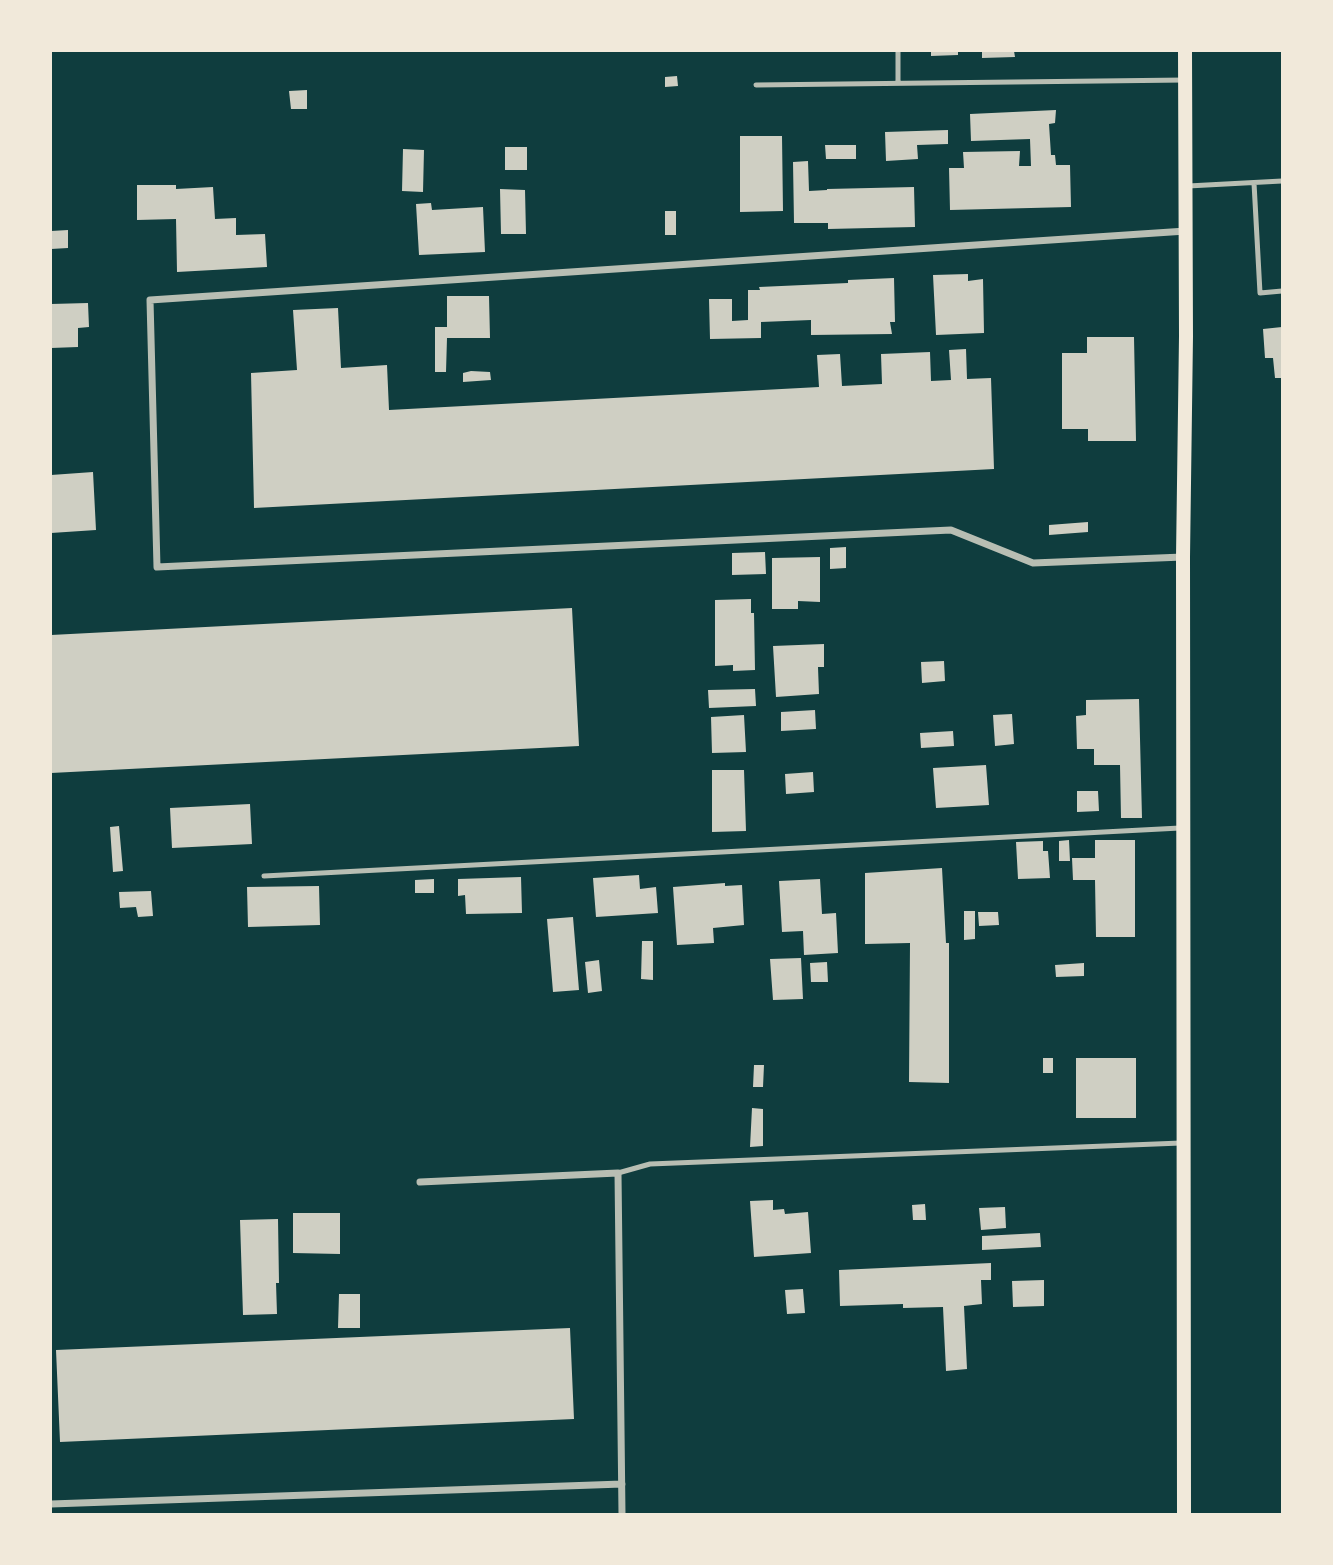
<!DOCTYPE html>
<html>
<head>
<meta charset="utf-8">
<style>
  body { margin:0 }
  #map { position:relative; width:1333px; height:1565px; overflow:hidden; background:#0f3d3e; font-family:"IBM Plex Sans",sans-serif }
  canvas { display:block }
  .frame { position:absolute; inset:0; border:52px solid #f1e9da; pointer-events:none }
</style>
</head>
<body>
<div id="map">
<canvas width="1333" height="1565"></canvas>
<div class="frame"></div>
</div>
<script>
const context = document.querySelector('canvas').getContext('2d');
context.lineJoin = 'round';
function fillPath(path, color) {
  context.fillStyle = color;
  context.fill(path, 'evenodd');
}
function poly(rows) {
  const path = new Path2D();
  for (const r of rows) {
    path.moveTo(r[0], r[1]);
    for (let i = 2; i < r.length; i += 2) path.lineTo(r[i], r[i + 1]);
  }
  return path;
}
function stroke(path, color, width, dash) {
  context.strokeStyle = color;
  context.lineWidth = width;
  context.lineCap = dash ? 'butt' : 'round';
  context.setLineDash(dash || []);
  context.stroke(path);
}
const building = poly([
  [931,51,958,51,958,55,931,56],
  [982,51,1014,51,1015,57,982,58],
  [677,76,678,86,665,87,665,77],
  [307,90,307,109,291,109,289,91],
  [1056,110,1055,123,1049,124,1051,155,1055,155,1056,165,1070,165,1071,207,950,210,949,168,964,168,963,152,1020,151,1019,166,1031,166,1030,139,971,141,970,114],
  [948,130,948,144,917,145,918,159,886,161,885,132],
  [740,136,782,136,783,211,740,212],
  [825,145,856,145,856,159,826,159],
  [505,147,527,147,527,170,505,170],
  [403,149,424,150,423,192,402,191],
  [808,161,809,191,827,190,827,189,914,187,915,227,828,229,828,223,794,223,793,162],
  [137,185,176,185,176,189,213,187,215,219,236,218,236,235,265,234,267,267,177,272,176,219,137,220],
  [500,189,525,190,526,234,501,234],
  [431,203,432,210,483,207,485,252,419,255,416,204],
  [665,211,676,211,676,235,665,235],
  [68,230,68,248,51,249,51,231],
  [968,274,968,281,983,279,984,333,936,335,933,275],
  [894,278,895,322,890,322,892,334,811,335,811,320,761,322,761,338,710,339,709,299,732,299,732,321,748,320,748,290,760,290,759,287,848,283,848,280],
  [447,296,489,296,490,338,447,338,446,372,435,372,435,327,447,327],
  [88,303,89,327,78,328,78,347,51,348,51,304],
  [338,308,341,368,387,365,389,410,819,387,817,355,840,354,842,386,882,384,881,354,930,352,931,381,951,380,949,350,966,349,967,379,991,378,994,469,254,508,251,373,297,370,293,310],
  [1282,327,1282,378,1275,378,1273,358,1265,358,1263,329],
  [1087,337,1134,337,1136,441,1088,441,1088,429,1062,429,1062,353,1087,353],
  [471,371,490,372,491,380,463,382,463,373],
  [93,472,96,530,51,533,51,475],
  [1088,522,1088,532,1049,535,1049,525],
  [846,547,846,568,830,569,830,548],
  [765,552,766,574,732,575,732,553],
  [820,557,820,602,798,601,798,609,772,609,772,558],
  [751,599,751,613,754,613,755,670,733,671,733,665,715,666,715,600],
  [572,608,579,746,51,773,51,635],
  [824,644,824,667,818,667,819,694,776,697,773,646],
  [944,661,945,681,922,683,921,662],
  [755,689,756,706,709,708,708,690],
  [1139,699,1142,818,1121,818,1120,765,1094,765,1094,749,1077,749,1076,716,1086,715,1086,700],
  [815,710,816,729,781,731,781,712],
  [1012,714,1014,744,995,746,993,715],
  [744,715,746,752,712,753,711,717],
  [953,731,954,746,921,748,920,733],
  [986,765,989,805,936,808,933,768],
  [712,770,744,770,746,831,712,832],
  [813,772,814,792,786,794,785,774],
  [1077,791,1098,791,1099,811,1077,812],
  [250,804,252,844,172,848,170,808],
  [119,826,123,871,113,872,110,827],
  [1069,840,1070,861,1059,861,1059,841],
  [1095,840,1135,840,1135,937,1096,937,1095,880,1073,880,1072,858,1095,858],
  [1043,841,1043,851,1048,851,1050,878,1018,879,1016,842],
  [942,868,946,943,949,943,949,1083,909,1082,910,943,865,944,865,873],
  [639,875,640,889,656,887,658,913,596,917,593,878],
  [521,877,522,913,466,914,465,895,458,896,458,879],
  [434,879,434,893,415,893,415,880],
  [820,879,822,914,836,913,838,953,804,955,803,931,782,932,779,881],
  [725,883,725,886,742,885,744,925,713,928,714,943,677,945,673,887],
  [319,886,320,925,248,927,247,887],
  [151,891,153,916,138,917,136,907,120,908,119,892],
  [964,911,975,911,975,939,964,940],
  [978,912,998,912,999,925,979,926],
  [573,917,579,990,553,992,547,919],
  [642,941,653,941,653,980,641,979],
  [801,958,803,999,773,1000,770,959],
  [599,960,602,991,588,993,585,962],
  [827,962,828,982,811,982,810,963],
  [1084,963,1084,976,1056,977,1055,965],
  [1043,1058,1053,1058,1053,1073,1043,1073],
  [1076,1058,1136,1058,1136,1118,1076,1118],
  [754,1065,764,1065,763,1087,753,1087],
  [752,1108,763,1109,763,1146,750,1147],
  [773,1200,773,1210,784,1209,785,1214,808,1212,811,1253,754,1257,750,1201],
  [925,1204,926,1220,913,1220,912,1205],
  [1005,1207,1006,1228,981,1230,979,1208],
  [293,1213,340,1213,340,1254,293,1253],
  [278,1219,279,1283,276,1283,277,1314,243,1315,240,1220],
  [1040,1233,1041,1247,982,1250,982,1236],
  [991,1263,991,1280,981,1280,982,1304,964,1306,967,1369,946,1371,943,1307,903,1308,903,1304,840,1306,839,1270],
  [1044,1280,1044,1306,1013,1307,1012,1281],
  [803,1289,805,1313,787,1314,785,1290],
  [339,1294,360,1294,360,1328,338,1328],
  [570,1328,574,1419,60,1442,56,1350]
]);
const service = poly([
  [898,51,898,83],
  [756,85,1185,80],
  [1254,183,1260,293,1282,291],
  [1188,186,1282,181],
  [264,876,1180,828],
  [618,1173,650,1164,1181,1143]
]);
const minor = poly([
  [1183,557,1033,563,951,530,157,567,150,300,1186,231],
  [420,1182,618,1173,622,1514],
  [51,1504,622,1484]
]);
const secondary = poly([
  [1184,1514,1183,557,1186,336,1185,51]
]);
fillPath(building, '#cfcfc3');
stroke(service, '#b8beb3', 5);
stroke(minor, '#b8beb3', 7);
stroke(secondary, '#f1e9da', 14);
</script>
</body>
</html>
